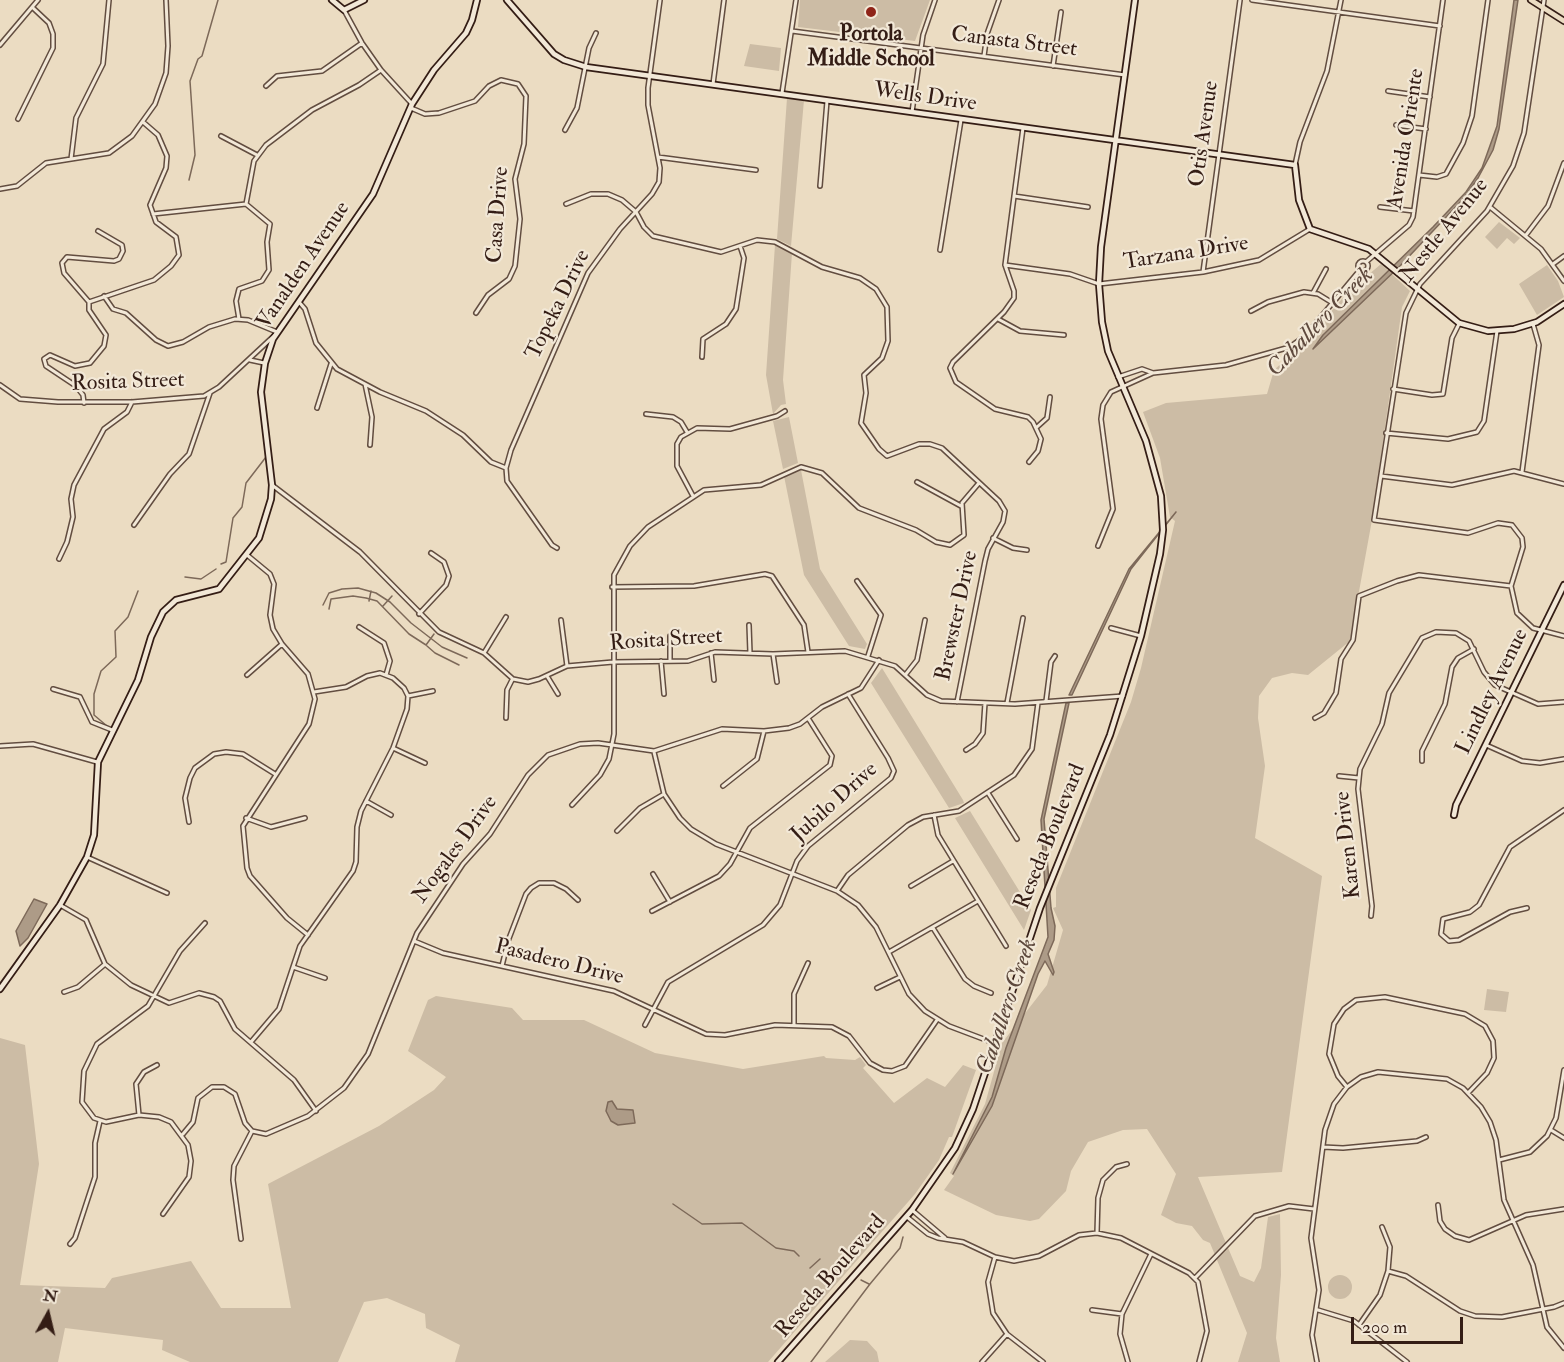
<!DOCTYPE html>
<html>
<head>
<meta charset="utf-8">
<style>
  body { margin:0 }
  #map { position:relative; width:1564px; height:1362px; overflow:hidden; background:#ebdcc2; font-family:"IM FELL Double Pica",serif }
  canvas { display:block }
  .north { position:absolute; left:18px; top:1284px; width:60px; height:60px; -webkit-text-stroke:4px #f2e8d7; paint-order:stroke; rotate:8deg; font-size:16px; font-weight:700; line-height:24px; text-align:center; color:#341d15 }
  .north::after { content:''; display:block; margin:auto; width:21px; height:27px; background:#341d15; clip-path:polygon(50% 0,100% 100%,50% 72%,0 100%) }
  .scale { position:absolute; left:1351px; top:1317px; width:112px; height:27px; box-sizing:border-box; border:3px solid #341d15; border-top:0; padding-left:8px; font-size:18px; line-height:21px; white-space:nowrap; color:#341d15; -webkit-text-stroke:4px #f2e8d7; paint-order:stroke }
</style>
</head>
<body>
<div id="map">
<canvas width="1564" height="1362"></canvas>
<div class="north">N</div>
<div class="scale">200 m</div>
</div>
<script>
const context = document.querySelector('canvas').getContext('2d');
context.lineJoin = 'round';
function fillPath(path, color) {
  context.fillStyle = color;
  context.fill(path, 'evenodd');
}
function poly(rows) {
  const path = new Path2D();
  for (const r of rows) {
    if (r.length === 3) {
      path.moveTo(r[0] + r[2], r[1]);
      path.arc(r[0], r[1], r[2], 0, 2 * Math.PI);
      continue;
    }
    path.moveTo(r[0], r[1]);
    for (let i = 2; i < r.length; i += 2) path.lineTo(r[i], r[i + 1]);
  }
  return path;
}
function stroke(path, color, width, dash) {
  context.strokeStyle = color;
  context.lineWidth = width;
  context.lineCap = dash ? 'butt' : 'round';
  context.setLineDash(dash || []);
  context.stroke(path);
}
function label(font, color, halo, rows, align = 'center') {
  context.font = font + ' "IM FELL Double Pica",serif';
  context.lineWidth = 4.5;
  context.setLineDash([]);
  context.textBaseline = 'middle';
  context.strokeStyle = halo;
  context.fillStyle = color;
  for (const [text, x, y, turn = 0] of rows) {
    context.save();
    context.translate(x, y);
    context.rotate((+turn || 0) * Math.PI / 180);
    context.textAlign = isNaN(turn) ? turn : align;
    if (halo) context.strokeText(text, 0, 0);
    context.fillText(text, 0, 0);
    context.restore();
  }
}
const green = poly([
  [800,0,930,0,915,41,798,27],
  [750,44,781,48,779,71,744,66],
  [787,98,804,100,791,246,777,239],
  [1499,222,1520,238,1514,244,1507,238,1497,249,1485,237],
  [775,245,792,253,783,380,786,404,781,405,773,414,766,375],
  [1381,264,1410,291,1402,307,1372,520,1350,641,1308,675,1292,673,1272,678,1259,696,1258,718,1265,766,1255,838,1322,876,1282,1172,1198,1177,1240,1276,1254,1282,1261,1268,1268,1217,1280,1214,1281,1275,1276,1338,1280,1362,1238,1362,1247,1333,1210,1243,1203,1240,1192,1226,1176,1223,1161,1215,1176,1174,1147,1129,1123,1130,1088,1142,1071,1171,1066,1191,1039,1219,1030,1221,996,1215,944,1190,954,1176,950,1173,985,1104,1002,1043,1047,985,1063,930,1053,908,1056,907,1056,888,1131,702,1141,668,1175,521,1170,517,1160,458,1143,412,1166,403,1267,394,1274,370,1303,344,1347,293],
  [1547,265,1558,281,1564,297,1537,315,1519,284],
  [789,417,798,463,783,469,773,421],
  [801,470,820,569,867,644,865,649,849,646,804,575,784,476],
  [882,668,963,800,964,803,949,808,871,683],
  [970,811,1031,910,1024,930,955,818],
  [1487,989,1509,992,1506,1012,1484,1010],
  [436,996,512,1008,523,1020,584,1020,655,1053,743,1069,824,1056,826,1058,855,1060,860,1057,866,1065,863,1068,894,1103,927,1078,945,1087,963,1065,976,1070,952,1137,949,1137,939,1160,915,1194,768,1362,455,1362,460,1345,426,1328,425,1314,387,1298,364,1302,338,1362,190,1362,162,1350,163,1340,65,1328,58,1362,0,1362,0,1038,25,1045,39,1164,20,1285,105,1288,112,1278,191,1261,221,1308,291,1308,268,1184,379,1126,434,1090,446,1077,408,1051,428,1000],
  [1340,1287,12],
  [850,1340,867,1341,877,1352,879,1362,825,1362]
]);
const water = poly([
  [1514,0,1518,0,1499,129,1493,150,1478,178,1464,198,1400,266,1313,349,1323,335,1433,227,1466,192,1482,168,1497,126,1514,0],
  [1176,512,1131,569,1072,695,1069,695,1129,569,1176,512],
  [1066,703,1069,703,1044,819,1051,908,1055,926,1054,940,1048,954,1054,972,1053,975,1045,961,1038,974,992,1106,953,1174,992,1097,1006,1048,1048,937,1041,820,1066,703],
  [34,899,47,904,28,938,20,946,16,931,34,899],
  [612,1101,617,1109,633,1110,635,1123,618,1125,611,1121,606,1111,608,1102,612,1101]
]);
const stream = poly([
  [189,180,195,155,190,81,198,59,202,56,218,0],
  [221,564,226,562,233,518,242,507,246,483,266,457],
  [185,577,201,579,216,569],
  [369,601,371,591],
  [323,605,329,593,342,589,358,588,376,593,390,602,411,623,442,647,467,658],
  [383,606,392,596],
  [329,609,331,599,353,596,366,598,377,601,409,634,426,645,434,634],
  [427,646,435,653,459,665],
  [107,726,94,715,94,694,101,671,116,657,115,631,128,617,138,591],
  [673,1204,702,1224,742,1223,776,1248,794,1251,799,1256],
  [810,1268,820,1259],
  [861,1280,869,1284],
  [811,1362,870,1284,900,1248,903,1237]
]);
const street = poly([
  [1252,0,1440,26],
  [1544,0,1524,133,1513,166,1487,211,1420,284,1406,313,1374,520,1468,533,1498,523,1512,525,1522,538,1523,547,1511,586,1517,613,1533,628,1564,636],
  [344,10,362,43,381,70,412,104],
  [792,31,1125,75],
  [0,45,38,0],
  [984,56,987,34,999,0],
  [1053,66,1061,12],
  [713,84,724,0],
  [266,86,277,76,322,71,362,43],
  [1388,91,1430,97],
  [782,93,796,0],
  [411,108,425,114,439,113,475,101,489,86,501,80,518,84,526,96,524,144,515,179,520,219,515,266,509,279,488,295,476,313],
  [912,112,923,35,935,0],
  [18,119,53,48,53,34,49,23,32,7],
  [1396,125,1426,129],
  [1023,128,1005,265,1014,291,1014,298,1004,312,953,362,950,368,956,382,995,409,1028,417,1033,422,1041,439,1038,451,1029,462],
  [565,130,577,108,589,48,596,33],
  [221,136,257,155],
  [658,157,756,170],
  [71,159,76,118,103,64,109,0],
  [1295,165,1300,142,1327,71,1341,0],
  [1419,175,1437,177,1446,174,1463,143,1472,116,1488,0],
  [820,186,827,101],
  [0,189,17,186,46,163,109,153,132,136,155,104,166,73,168,46,166,0],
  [1014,196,1088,207],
  [246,204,254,161,266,145,312,110,359,85,381,70],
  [566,204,591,194,608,194,622,200,636,212,644,227,653,236,721,252,757,240,775,242,822,267,860,278,876,289,887,307,888,341,882,358,864,375,866,393,861,423,879,449,887,456,919,444,930,444,942,448,999,501,1005,511,1003,522,988,549,985,561,957,702],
  [1380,207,1414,211],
  [1490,207,1541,249,1564,281],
  [153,214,246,204],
  [1526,235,1548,206,1564,163],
  [940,250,961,120],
  [1363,266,5],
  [1366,262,1409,225,1413,217,1443,0],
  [1553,264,1564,256],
  [1005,265,1070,274,1099,284,1203,272,1259,260,1310,229],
  [1203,272,1240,0],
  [1313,293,1326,269],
  [104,296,113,309,126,313,156,340,168,346,183,342,209,327,235,319,248,320,277,332],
  [89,302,64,273,62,263,67,257,114,261,119,259,123,251,122,245,98,231],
  [299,302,305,309,316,343,337,369,380,392,426,411,463,435,491,462,506,468],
  [1251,311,1268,302,1304,292,1318,294,1331,302],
  [239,319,236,301,239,289,262,281,269,270,267,242,270,224,246,204],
  [998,319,1020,331,1064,335],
  [702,357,703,339,726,324,736,309,744,258,740,246],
  [250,360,264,363],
  [1118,377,1142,369,1153,373],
  [365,384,372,417,370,445],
  [0,385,20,399,58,402,132,402,204,396,219,387,276,334],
  [1393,389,1432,395,1443,394,1452,338,1459,324],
  [84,403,83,395,76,386,46,366,44,359,50,355,75,366,90,363,104,346,106,335,89,310,89,302,154,280,171,266,179,255,176,237,156,222,150,205,166,168,167,156,158,135,143,122],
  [317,408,331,364],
  [646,414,673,417,681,422,687,432],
  [1037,427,1047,418,1050,397],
  [1386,433,1448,439,1477,432,1484,421,1497,331],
  [1522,472,1539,345,1533,324],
  [1381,476,1452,485,1514,471,1564,484],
  [917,482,961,506],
  [272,485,360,552,439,632,484,653,513,679,528,682,539,679,567,666,613,662,688,661,715,652,773,654,845,651,895,666,927,695,941,701,1015,704,1123,696],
  [693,496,677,466,677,444,681,437,697,428,730,429,777,416,785,411],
  [134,525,170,474,189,454,210,393],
  [993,538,1013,548,1027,550],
  [1098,546,1113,509,1101,419,1103,405,1111,392,1153,373,1226,365,1290,347,1305,336,1360,270],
  [557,548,552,545,507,481,506,468,511,450,588,273,620,229,652,194,659,182,660,168,648,105,648,88,660,0],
  [247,555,270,574,274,584,270,615,273,629,282,644,308,674,315,699,309,724,243,826,247,868,250,876,287,918,308,935],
  [59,559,67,542,73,517,71,499,74,485,104,429,127,412,132,402],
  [857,581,881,615,868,656],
  [612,587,694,586,765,574,772,576,804,625,808,652],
  [419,614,446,585,449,576,444,562,431,553],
  [561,620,567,666],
  [749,625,750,653],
  [359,627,384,643,390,661,386,675],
  [1111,628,1141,636],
  [670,636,670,661],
  [484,653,506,617],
  [711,653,714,680],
  [773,654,777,682],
  [661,661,664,694],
  [906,674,917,660,925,620],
  [247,675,282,644],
  [547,676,558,694],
  [53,689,80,697,92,722,112,730],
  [408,696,433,691],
  [1046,701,1051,662,1055,656],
  [1007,703,1023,618],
  [506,718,507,690,512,680],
  [1315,718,1324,713,1336,693,1341,659,1353,640,1359,596,1397,581,1419,575,1511,586],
  [1486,745,1522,761,1540,763,1564,759],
  [0,746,33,744,97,762],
  [393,748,425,763],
  [966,750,975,744,983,733,985,703],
  [654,752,664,794,680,818,691,829,716,844,837,891,858,905,876,927,909,994,925,1011,949,1026,994,1043],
  [1422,761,1422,751,1445,704,1452,667,1458,658,1474,649],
  [1339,776,1359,778],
  [723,786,757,759,764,731],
  [988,793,1017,839],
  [366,801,391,815],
  [572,805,600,775,609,759,614,734,614,575,630,546,648,527,704,490,761,485,801,467,822,473,859,508,916,530,936,542,950,545,964,535,962,503,979,483],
  [934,815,938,835,1006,946],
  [246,818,271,827,305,818],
  [189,822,185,798,190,778,195,768,214,754,226,752,243,754,275,774],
  [617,831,640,808,664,794],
  [87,857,167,893],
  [653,874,670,902],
  [911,886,953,861],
  [837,891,848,875,908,825,923,817,959,811,1014,775,1032,749,1038,703],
  [60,905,86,920,105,964,131,985,169,1003,199,993,214,997,220,1001,235,1029,294,1080,316,1111],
  [1527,908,1510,912,1459,940,1449,941,1441,934,1443,919,1470,912,1479,905,1510,847,1564,810],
  [652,911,719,876,730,864,750,828,830,765,832,756,808,718],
  [1371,916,1372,906,1358,789,1360,769,1382,724,1389,693,1422,638,1436,632,1456,633,1469,641,1484,672,1495,685,1538,704,1564,702],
  [933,928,965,979,974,986,991,993],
  [414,941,443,953,614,991,706,1034,725,1035,775,1025,832,1027,849,1036,870,1063,883,1070,892,1071,905,1066,937,1020],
  [889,952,978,901],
  [502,966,508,941,526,894,531,888,539,883,554,883,566,889,578,900],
  [293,967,325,978],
  [877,988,900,977],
  [64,992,78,987,104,965],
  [645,1025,668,982,763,925,780,905,797,861,808,846,891,778,894,771,888,758,848,694],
  [794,1025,794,994,808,963],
  [251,1042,279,1009,300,946,353,871,356,862,357,827,361,811,393,748,407,709,408,696,404,688,393,678,380,673,367,676,346,687,314,692],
  [1347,1087,1338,1076,1329,1054,1334,1024,1344,1009,1356,1000,1385,997,1465,1014,1485,1026,1493,1041,1494,1058,1487,1073,1468,1093],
  [139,1115,136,1084,144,1072,157,1065],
  [1551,1130,1564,1138],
  [183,1134,193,1122,198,1098,212,1087,224,1087,235,1094,245,1123,252,1131,266,1134,308,1116,344,1088,368,1054,417,933,463,864,490,834,528,775,548,755,580,744,598,743,654,751,722,729,764,731,789,728,800,724,822,707,861,688,879,660],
  [1323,1147,1343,1148,1417,1141,1426,1137],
  [1499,1160,1530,1152,1547,1136,1556,1118,1564,1070],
  [1438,1205,1440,1221,1445,1229,1455,1236,1469,1240,1526,1215,1564,1209],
  [912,1210,945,1238],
  [163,1214,189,1177,191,1161,188,1145,171,1122,159,1117,139,1115,106,1122,94,1118,82,1102,84,1071,97,1044,148,1006,180,951,205,923],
  [907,1217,928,1234,938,1238,963,1242,995,1257,1014,1261,1039,1256,1079,1235,1097,1233,1121,1238,1189,1273,1198,1282,1207,1331,1199,1362],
  [1097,1233,1098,1198,1103,1180,1116,1167,1127,1164],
  [241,1239,233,1180,234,1166,252,1131],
  [70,1244,75,1238,95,1177,95,1143,100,1121],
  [995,1257,988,1282,993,1313,1007,1334,1043,1362],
  [1388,1271,1406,1276,1460,1311,1475,1316,1502,1317,1554,1307,1564,1303],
  [1195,1278,1255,1216,1289,1206,1314,1209],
  [1092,1310,1122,1314],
  [1318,1310,1354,1321,1407,1362],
  [1359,1325,1380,1295,1388,1271,1390,1247,1382,1227],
  [982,1362,1007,1334],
  [1128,1362,1120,1334,1122,1314,1151,1254],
  [1317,1362,1312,1335,1319,1290,1311,1238,1325,1130,1334,1104,1347,1087,1361,1077,1378,1072,1447,1079,1463,1088,1481,1107,1490,1122,1496,1140,1504,1200,1533,1265,1547,1327,1564,1348]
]);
const secondary = poly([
  [332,0,344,10,364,0],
  [507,0,554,54,564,60,586,67,1295,165,1299,200,1310,229,1369,249,1459,323,1488,331,1514,329,1537,322,1564,304],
  [1454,815,1456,805,1564,585],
  [0,989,60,905,87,857,94,835,98,762,138,680,151,637,163,612,176,600,219,589,259,538,271,499,272,485,261,392,265,363,273,339,373,194,412,104,434,70,466,33,472,20,477,0],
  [778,1362,912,1210,955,1148,973,1109,1040,908,1110,735,1141,636,1160,554,1163,530,1161,496,1146,441,1108,351,1102,322,1099,284,1101,247,1135,0]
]);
const primary = poly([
  [1531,0,1564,21]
]);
const markers = [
  [871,12,6,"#8f2418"]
];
const poiNames = [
  ["Portola",871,35],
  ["Middle School",871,60]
];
const streetNames = [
  ["Canasta Street",1014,43,7],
  ["Wells Drive",925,98,8],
  ["Otis Avenue",1205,134,-82],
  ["Avenida Oriente",1407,139,-81],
  ["Casa Drive",499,215,-86],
  ["Nestle Avenue",1445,231,-51],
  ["Tarzana Drive",1186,254,-9],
  ["Vanalden Avenue",304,266,-56],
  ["Topeka Drive",559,305,-64],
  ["Rosita Street",128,383,-2],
  ["Brewster Drive",958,616,-78],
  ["Rosita Street",666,641,-4],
  ["Lindley Avenue",1493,692,-64],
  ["Jubilo Drive",835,803,-42],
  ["Reseda Boulevard",1051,837,-68],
  ["Karen Drive",1349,845,-96],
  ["Nogales Drive",456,850,-54],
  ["Pasadero Drive",559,963,14],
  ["Reseda Boulevard",831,1277,-49]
];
const waterNames = [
  ["Caballero Creek",1321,323,-46],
  ["Caballero Creek",1008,1007,-71]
];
fillPath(green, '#ccbca5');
fillPath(water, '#ad9b87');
stroke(water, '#7d6959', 1.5);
stroke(stream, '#7d6959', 1.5);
stroke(street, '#624d40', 6);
stroke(secondary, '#341d15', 8);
stroke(primary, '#341d15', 8);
stroke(street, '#f2e8d7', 3);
stroke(secondary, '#f2e8d7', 4.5);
stroke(primary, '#ebdcc2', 4.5);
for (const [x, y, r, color] of markers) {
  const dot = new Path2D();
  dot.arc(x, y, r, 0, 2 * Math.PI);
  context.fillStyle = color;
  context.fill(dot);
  stroke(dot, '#f2e8d7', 2);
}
label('bold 22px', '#341d15', '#f2e8d7', poiNames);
label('22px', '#341d15', '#f2e8d7', streetNames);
label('italic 24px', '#5e493d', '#f2e8d7', waterNames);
</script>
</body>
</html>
